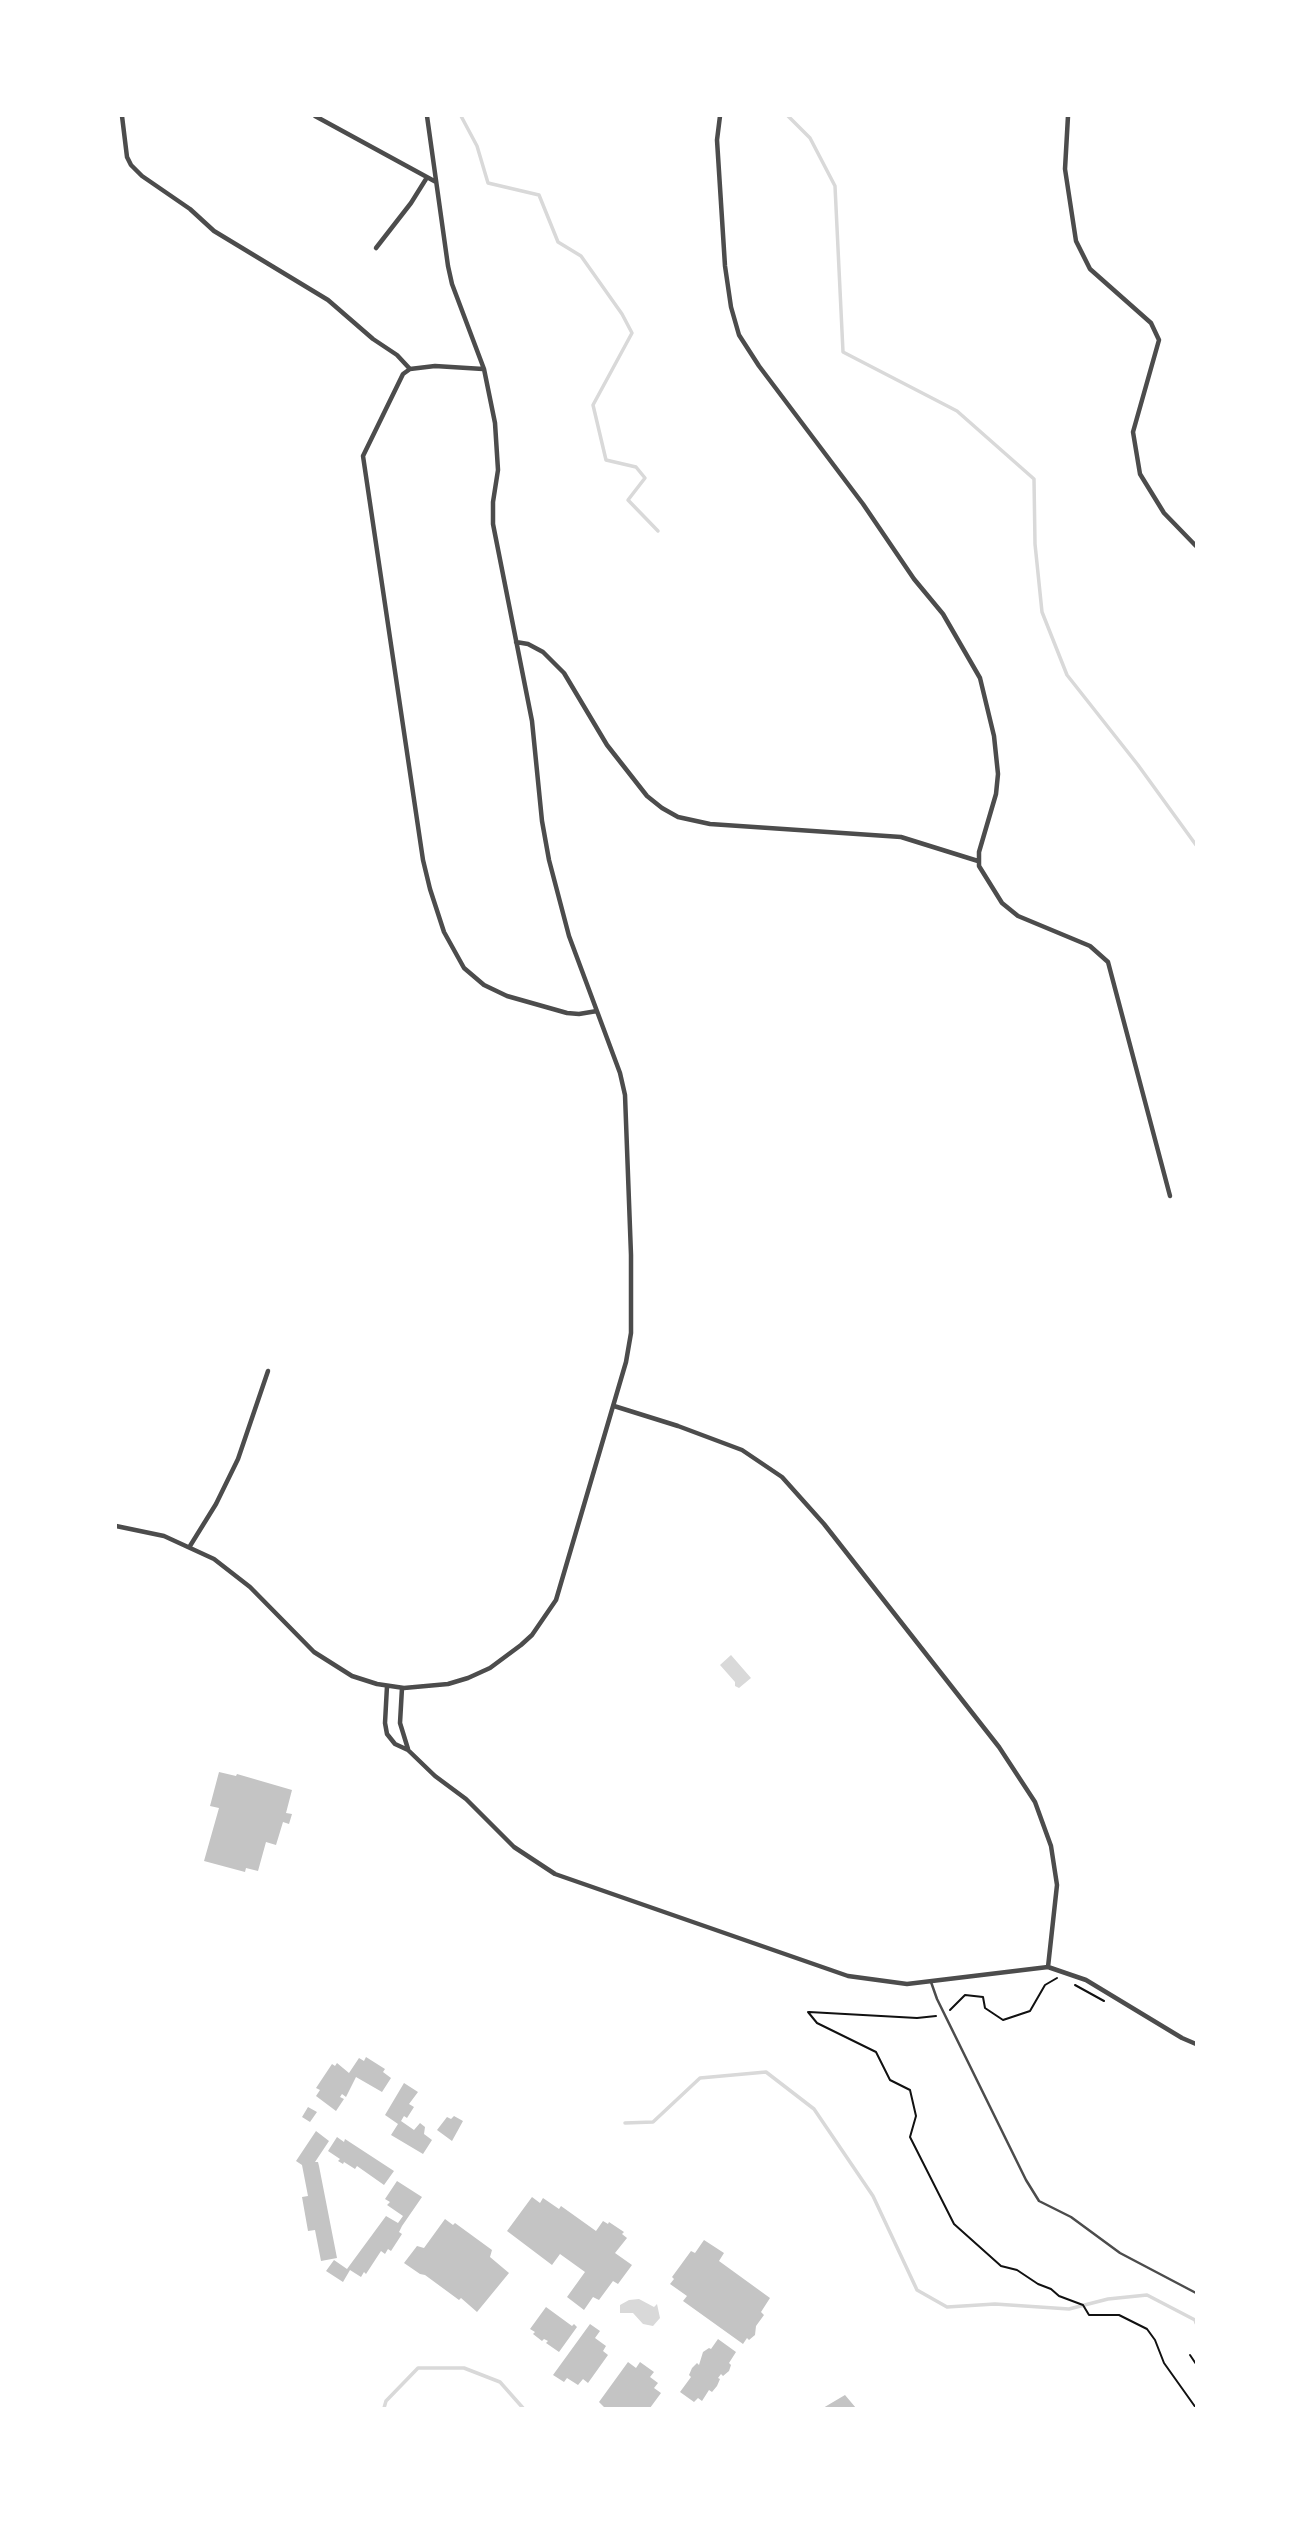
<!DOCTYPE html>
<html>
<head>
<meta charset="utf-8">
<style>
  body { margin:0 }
  #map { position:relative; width:1312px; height:2524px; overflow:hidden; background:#fff; font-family:"Zilla Slab",serif }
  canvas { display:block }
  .frame { position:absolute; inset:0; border:117px solid #fff; pointer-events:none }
</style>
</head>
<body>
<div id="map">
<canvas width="1312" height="2524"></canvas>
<div class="frame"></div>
</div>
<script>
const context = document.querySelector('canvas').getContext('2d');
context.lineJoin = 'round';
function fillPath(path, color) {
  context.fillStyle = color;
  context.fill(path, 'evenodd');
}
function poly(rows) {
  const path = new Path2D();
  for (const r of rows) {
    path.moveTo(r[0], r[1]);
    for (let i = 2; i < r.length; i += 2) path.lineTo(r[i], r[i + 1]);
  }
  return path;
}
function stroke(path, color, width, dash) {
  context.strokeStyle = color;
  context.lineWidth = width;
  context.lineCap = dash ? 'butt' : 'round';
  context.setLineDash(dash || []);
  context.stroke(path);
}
const water = poly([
  [731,1655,751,1678,739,1688,735,1686,735,1682,720,1665],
  [639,2299,654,2307,657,2304,660,2318,653,2326,643,2324,633,2313,620,2313,620,2305,629,2300]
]);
const stream = poly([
  [461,116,477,146,488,183,539,195,558,242,581,256,622,314,632,333,593,405,606,460,636,467,645,478,628,500,658,531],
  [788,116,810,138,835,186,843,352,957,411,1034,479,1035,544,1042,612,1067,675,1138,765,1196,845],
  [625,2123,653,2122,700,2078,766,2072,814,2109,873,2196,917,2290,947,2307,995,2304,1069,2309,1108,2299,1147,2295,1195,2320,1196,2323],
  [384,2408,386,2401,418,2368,464,2368,500,2382,523,2408]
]);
const building = poly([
  [219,1772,236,1776,237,1774,292,1790,286,1813,292,1814,289,1824,283,1822,276,1845,266,1842,258,1871,246,1868,245,1872,204,1861,219,1808,210,1806],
  [366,2057,385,2069,383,2072,391,2078,382,2092,356,2077,346,2097,342,2094,340,2097,344,2099,336,2111,316,2096,320,2090,316,2088,332,2064,335,2066,337,2063,349,2073,359,2058,364,2061],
  [404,2083,418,2092,409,2104,414,2107,407,2118,404,2116,401,2121,414,2130,420,2123,425,2127,424,2134,432,2140,423,2154,391,2135,398,2124,385,2115],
  [308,2107,317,2112,310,2122,302,2117],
  [454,2116,463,2121,452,2141,437,2130,447,2117,451,2119],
  [316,2131,329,2141,315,2162,318,2162,319,2166,337,2258,321,2261,315,2230,308,2231,302,2197,308,2196,302,2165,296,2161],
  [337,2137,344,2142,345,2139,394,2171,384,2185,357,2166,355,2169,344,2162,343,2164,338,2161,340,2159,328,2151],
  [397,2181,422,2197,402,2226,399,2232,402,2234,391,2251,388,2249,385,2254,381,2251,366,2274,364,2272,361,2277,350,2270,343,2282,326,2271,334,2260,347,2269,386,2216,398,2223,403,2216,387,2205,390,2202,385,2199],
  [532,2197,540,2203,543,2198,559,2209,561,2206,596,2231,603,2221,608,2224,609,2222,624,2232,622,2234,627,2238,615,2253,632,2265,618,2284,613,2281,599,2300,593,2297,584,2310,567,2297,585,2272,560,2254,552,2265,507,2231],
  [445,2219,453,2225,455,2223,492,2250,490,2257,509,2273,477,2312,461,2298,459,2300,425,2275,420,2274,404,2263,417,2246,424,2248],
  [704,2240,724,2253,719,2261,770,2298,761,2312,764,2315,756,2326,755,2335,749,2340,747,2338,743,2344,683,2301,687,2296,670,2284,674,2279,672,2277,691,2251,695,2253],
  [546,2307,572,2326,574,2324,577,2327,559,2352,546,2343,548,2341,544,2339,542,2341,533,2334,535,2332,530,2329],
  [590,2324,600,2331,595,2338,606,2346,603,2351,608,2355,588,2383,583,2379,578,2385,567,2378,564,2382,553,2375],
  [718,2339,736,2352,729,2363,731,2365,729,2371,723,2376,721,2374,718,2378,720,2379,717,2386,712,2392,709,2390,702,2401,698,2398,694,2402,680,2392,691,2377,689,2375,692,2368,697,2363,699,2365,703,2352,709,2348,711,2349],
  [628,2362,636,2368,640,2362,654,2372,650,2377,658,2383,654,2388,661,2393,650,2408,605,2408,599,2402],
  [845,2395,856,2408,823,2408]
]);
const path = poly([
  [1075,1985,1104,2001],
  [950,2010,965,1995,983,1997,985,2008,1003,2020,1030,2011,1045,1985,1057,1978],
  [808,2012,817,2023,876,2052,890,2080,910,2090,916,2116,910,2137,954,2224,1001,2266,1017,2270,1038,2284,1051,2289,1059,2296,1083,2305,1089,2315,1119,2315,1147,2329,1155,2340,1164,2363,1196,2408],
  [809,2012,917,2018,936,2016],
  [1190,2355,1196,2364]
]);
const service = poly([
  [931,1982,937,1999,1026,2180,1039,2201,1071,2217,1120,2253,1196,2293]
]);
const minor = poly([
  [122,116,127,157,131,165,142,176,190,209,214,231,328,300,373,339,397,355,410,369,435,366,483,369],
  [315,116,436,182],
  [720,116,717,140,725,266,731,307,739,335,759,366,863,504,914,579,943,614,980,678,994,736,998,774,996,794,979,852,979,866,1002,903,1018,916,1090,946,1108,962,1170,1196],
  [1068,116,1065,169,1076,241,1090,269,1151,323,1159,340,1133,432,1140,474,1164,513,1196,546],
  [376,248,411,203,426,179],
  [410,369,403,374,363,456,423,860,430,889,444,932,464,968,484,985,507,996,567,1013,579,1014,597,1011],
  [516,642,528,644,543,652,564,673,607,745,647,796,662,808,678,817,710,824,901,837,978,861],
  [614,1406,678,1426,742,1450,782,1477,824,1524,999,1747,1035,1802,1051,1846,1057,1885,1048,1967],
  [116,1526,164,1536,214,1559,250,1587,314,1652,352,1676,377,1684,404,1688,448,1684,468,1678,490,1668,521,1645,532,1635,556,1600,626,1362,631,1333,631,1255,625,1095,620,1073,569,936,549,860,542,821,532,721,493,524,493,502,498,470,495,423,484,369,452,284,448,266,427,116],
  [190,1546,216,1504,238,1459,268,1371],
  [387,1686,385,1723,387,1734,395,1744,408,1750,435,1776,466,1799,514,1847,555,1874,848,1976,907,1984,1048,1967,1086,1980,1182,2038,1196,2044],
  [402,1688,400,1723,408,1749]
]);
fillPath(water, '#d9d9d9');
stroke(stream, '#d9d9d9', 3.5);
fillPath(building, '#c4c4c4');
stroke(path, '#111', 2);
stroke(service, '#4c4c4c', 2.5);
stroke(minor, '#4c4c4c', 4.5);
</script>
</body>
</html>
